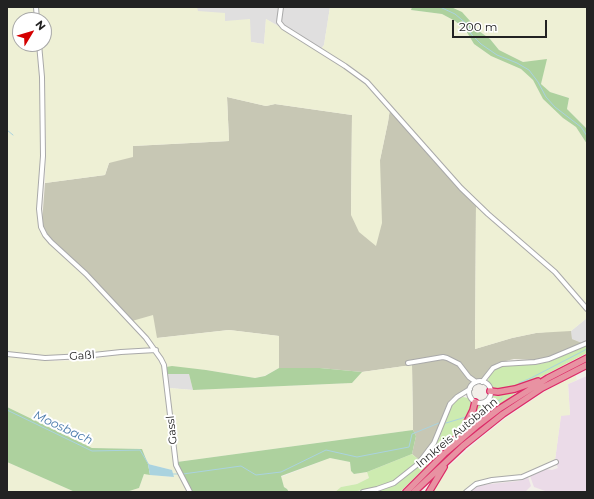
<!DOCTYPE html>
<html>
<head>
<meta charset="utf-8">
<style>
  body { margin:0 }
  #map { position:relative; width:594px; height:499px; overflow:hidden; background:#f2efe9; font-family:Montserrat,sans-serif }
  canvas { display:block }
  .frame { position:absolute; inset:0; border:8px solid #222; pointer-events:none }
  .north { position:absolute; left:12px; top:12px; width:40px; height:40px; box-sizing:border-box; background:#fff; border:1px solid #a7a7a7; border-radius:50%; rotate:52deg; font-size:11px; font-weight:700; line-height:16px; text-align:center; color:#222 }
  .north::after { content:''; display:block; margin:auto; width:14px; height:18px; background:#d40000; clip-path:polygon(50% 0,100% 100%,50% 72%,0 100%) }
  .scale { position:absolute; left:452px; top:20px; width:95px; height:18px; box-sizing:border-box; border:2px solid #222; border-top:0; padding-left:5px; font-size:12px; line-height:14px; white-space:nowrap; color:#222; -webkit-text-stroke:3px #fff; paint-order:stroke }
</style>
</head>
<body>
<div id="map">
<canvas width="594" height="499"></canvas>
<div class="frame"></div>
<div class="north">N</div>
<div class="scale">200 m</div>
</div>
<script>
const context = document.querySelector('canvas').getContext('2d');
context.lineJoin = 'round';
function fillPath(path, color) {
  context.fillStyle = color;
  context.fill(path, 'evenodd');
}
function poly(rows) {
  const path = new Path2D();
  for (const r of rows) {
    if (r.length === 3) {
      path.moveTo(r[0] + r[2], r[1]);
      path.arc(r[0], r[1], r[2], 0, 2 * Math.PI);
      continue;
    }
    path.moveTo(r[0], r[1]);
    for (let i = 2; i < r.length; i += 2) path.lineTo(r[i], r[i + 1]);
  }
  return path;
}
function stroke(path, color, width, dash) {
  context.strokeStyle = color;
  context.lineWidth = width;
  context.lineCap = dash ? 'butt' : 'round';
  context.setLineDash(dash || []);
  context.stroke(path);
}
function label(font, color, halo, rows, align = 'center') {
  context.font = font + ' Montserrat,sans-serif';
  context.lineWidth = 4;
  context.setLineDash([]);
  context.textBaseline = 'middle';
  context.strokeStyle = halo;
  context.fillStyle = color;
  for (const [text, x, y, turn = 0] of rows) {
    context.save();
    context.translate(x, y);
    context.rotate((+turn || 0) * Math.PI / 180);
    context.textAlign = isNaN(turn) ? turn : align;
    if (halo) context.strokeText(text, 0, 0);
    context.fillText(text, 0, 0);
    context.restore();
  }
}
const residential = poly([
  [197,7,330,7,324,45,320,50,266,19,264,44,251,42,225,21,197,11],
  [587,318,587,341,582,343,572,339,571,331],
  [167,374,189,374,193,390,169,388]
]);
const industrial = poly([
  [587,376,587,492,548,492,534,487,530,476,546,469,552,470,558,468,555,460,561,415,570,415,568,384],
  [528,477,531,486,525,492,468,492,475,487,481,485,518,481]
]);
const construction = poly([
  [227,97,266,106,275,104,352,115,351,215,380,188,380,160,388,122,390,109,476,205,475,349,512,338,536,333,555,331,571,331,572,339,582,343,552,356,534,360,514,359,497,363,488,370,483,378,479,380,474,379,470,382,469,387,466,391,451,399,446,407,437,434,429,448,419,460,412,454,416,436,413,430,412,365,362,372,320,368,279,368,279,336,229,330,157,338,132,321,50,240,44,231,42,222,45,183,105,175,109,163,133,146,229,141]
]);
const farmland = poly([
  [7,7,34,7,35,20,20,20,20,44,37,44,40,77,41,156,40,185,37,209,39,228,47,241,84,276,149,343,150,348,142,348,83,355,43,355,7,353],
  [37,7,197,7,198,11,225,13,225,21,250,19,251,42,264,44,266,19,320,50,368,85,390,109,388,122,380,160,382,223,376,246,359,232,351,215,352,115,275,104,266,106,227,97,229,141,133,146,133,157,109,163,105,175,45,183,46,145,41,44,44,44,44,20,38,20],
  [330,7,412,7,411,10,442,14,455,21,465,29,474,44,491,56,521,69,533,80,543,99,563,118,576,127,587,144,587,307,561,276,484,209,457,181,369,81,356,71,321,49,324,45],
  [451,7,587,7,587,129,567,109,569,98,550,92,541,84,546,60,523,62,499,50,490,39,479,31,462,13],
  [476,205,550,270,587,311,587,318,571,331,536,333,512,338,475,349],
  [153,315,157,338,229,330,279,336,279,368,264,376,255,378,206,370,166,367,165,362,156,347,132,321],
  [145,351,153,351,163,368,173,457,180,479,188,492,126,492,139,488,144,474,173,477,172,470,148,464,142,449,92,448,7,407,7,355,48,361,84,360],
  [412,365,413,430,177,462,169,388,193,390,352,383,362,372],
  [575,374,577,380,568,384,570,415,561,416,555,460,522,475,494,478,474,482,462,492,432,492,441,476,448,467,481,438,506,418,544,392],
  [330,458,350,462,351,471,354,474,367,472,369,478,357,484,341,487,335,492,289,492,287,489,284,487,281,477],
  [7,462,75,492,7,492]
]);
const grass = poly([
  [587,345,587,353,537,379,517,387,502,388,497,391,492,390,489,385,488,380,490,374,496,369,504,365,539,364,551,361],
  [517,390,518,391,461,435,476,404,486,403,490,400,492,396,500,395],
  [463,397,468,398,471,401,472,406,462,428,453,440,400,492,374,492,393,486,407,476,422,462,439,439,450,407,457,399],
  [412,454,419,460,397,479,385,485,373,488,352,492,335,492,341,487,357,484,369,478,367,472]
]);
const forest = poly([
  [412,7,451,7,462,12,479,31,490,39,499,50,523,62,547,59,541,84,550,92,569,98,567,109,587,129,587,144,576,127,563,118,543,99,533,80,521,69,491,56,474,44,465,29,455,21,442,14,411,10],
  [172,366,206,370,255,378,265,376,279,368,320,368,362,372,352,383,193,390,189,374,167,374,166,367],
  [7,407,92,448,142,449,148,464,150,475,144,474,139,488,126,492,75,492,7,462],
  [413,430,416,436,412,454,367,472,354,474,351,471,350,462,330,458,281,476,284,487,287,489,289,492,191,492,177,462]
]);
const water = poly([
  [148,464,172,470,174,477,150,475]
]);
const stream = poly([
  [440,7,455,14,468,25,471,34,481,44,497,55,517,63,529,70,538,82,546,97,555,107,581,127,587,136],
  [7,130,13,135],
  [519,383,531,378,587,349],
  [7,410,92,451,140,450,149,465],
  [475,414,491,407,502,398],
  [446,423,466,417],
  [173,474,180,474],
  [183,474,241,466,256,475,281,472,326,450,357,457,409,447,412,434,439,423]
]);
const minor = poly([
  [36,7,37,20],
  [281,7,279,22,283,27,345,66,367,82,461,188,488,214,555,272,587,309],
  [39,44,42,77,43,156,39,209,41,227,45,235,51,242,86,274,146,338,161,359,164,365,176,465,190,492],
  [7,354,45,358,84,356,121,352,156,350],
  [408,363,443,357,447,358,459,364,469,377,476,382],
  [480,392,11],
  [482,382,493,368,502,364,535,362,549,359,587,343],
  [363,492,377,489,394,483,418,464,434,443,450,404,457,397,470,389],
  [466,492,476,484,492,480,522,477,556,462]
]);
const highway = poly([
  [490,391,498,392,515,389,538,381],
  [451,445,464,428,473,410,475,402],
  [406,492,444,454,478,425,499,409,548,378,587,358],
  [414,492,463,446,503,414,542,388,587,365],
  [429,492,444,467]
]);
const streetNames = [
  ["Gaßl",82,356,-4],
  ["Gassl",172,430,-96],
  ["Innkreis Autobahn",457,433,-40]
];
const waterNames = [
  ["Moosbach",63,428,25]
];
fillPath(residential, '#e0dfdf');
fillPath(industrial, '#ebdbe8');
fillPath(construction, '#c7c7b4');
fillPath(farmland, '#eef0d5');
fillPath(grass, '#cdebb0');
fillPath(forest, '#add19e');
fillPath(water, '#aad3df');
stroke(stream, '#aad3df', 1);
stroke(minor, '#a9a9a9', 6);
stroke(highway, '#dc2a67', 8);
stroke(minor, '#fff', 4);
stroke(highway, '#e892a2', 5.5);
label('11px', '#222', '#fff', streetNames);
label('italic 12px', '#4a7aab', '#fff', waterNames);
</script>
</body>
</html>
